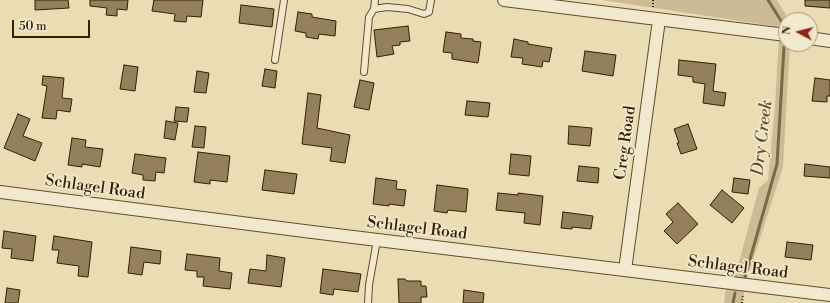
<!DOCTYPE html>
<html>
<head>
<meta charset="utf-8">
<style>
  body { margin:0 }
  #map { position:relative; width:830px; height:303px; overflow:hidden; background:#eadcb3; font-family:"Libre Bodoni",serif }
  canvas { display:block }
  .north { position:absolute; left:778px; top:12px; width:40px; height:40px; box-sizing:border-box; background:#f1e8ce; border:1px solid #a6987c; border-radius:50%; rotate:277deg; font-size:11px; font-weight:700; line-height:16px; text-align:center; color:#351f00 }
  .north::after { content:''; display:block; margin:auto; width:14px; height:18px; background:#8f2418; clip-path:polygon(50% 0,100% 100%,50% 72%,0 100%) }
  .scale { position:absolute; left:12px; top:20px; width:78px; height:18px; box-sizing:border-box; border:2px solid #351f00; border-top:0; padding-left:5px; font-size:12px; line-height:14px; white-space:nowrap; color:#351f00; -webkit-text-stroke:3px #f1e8ce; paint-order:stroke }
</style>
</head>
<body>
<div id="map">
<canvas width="830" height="303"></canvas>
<div class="north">N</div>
<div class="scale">50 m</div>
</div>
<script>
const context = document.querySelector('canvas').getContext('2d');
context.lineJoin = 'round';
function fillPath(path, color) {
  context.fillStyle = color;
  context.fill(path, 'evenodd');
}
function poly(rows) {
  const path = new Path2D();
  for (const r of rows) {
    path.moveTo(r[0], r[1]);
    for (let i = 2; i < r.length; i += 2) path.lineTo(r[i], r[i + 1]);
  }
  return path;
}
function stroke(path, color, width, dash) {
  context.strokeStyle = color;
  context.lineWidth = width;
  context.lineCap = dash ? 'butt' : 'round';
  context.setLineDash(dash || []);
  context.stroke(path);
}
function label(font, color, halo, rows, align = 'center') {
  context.font = font + ' "Libre Bodoni",serif';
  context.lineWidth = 3.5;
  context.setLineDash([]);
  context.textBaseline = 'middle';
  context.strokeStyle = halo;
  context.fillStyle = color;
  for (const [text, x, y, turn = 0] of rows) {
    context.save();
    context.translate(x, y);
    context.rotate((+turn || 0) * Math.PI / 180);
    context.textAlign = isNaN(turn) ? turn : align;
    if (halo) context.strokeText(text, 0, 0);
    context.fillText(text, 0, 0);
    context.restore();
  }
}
const green = poly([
  [602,0,777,0,789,20,786,20,786,28],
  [779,35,786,35,786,44,790,44,783,167,745,285,742,303,724,303,727,282,736,273,759,188,768,180,775,106]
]);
const stream = poly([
  [768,0,783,24],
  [745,277,777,164,784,47],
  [733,303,735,293]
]);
const building = poly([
  [35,0,68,0,69,8,35,10,35,0],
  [90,0,128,0,127,10,117,9,117,16,106,15,107,8,90,6,90,0],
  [154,0,203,0,201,17,187,16,186,22,174,21,175,14,152,11,154,0],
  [805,0,830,0,830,8,805,6,805,0],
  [241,5,274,9,272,27,239,23,241,5],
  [298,12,312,14,312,17,336,21,335,36,319,34,318,39,306,37,306,33,295,31,298,12],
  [408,26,410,41,400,42,400,45,392,46,394,54,377,57,374,30,408,26],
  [446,32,461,34,461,38,473,39,473,41,481,42,478,63,452,59,452,53,443,52,446,32],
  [514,39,528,42,528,44,552,48,549,62,543,61,542,67,522,64,523,58,511,57,514,39],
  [585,51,616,55,613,76,582,71,585,51],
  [679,60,716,64,713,91,726,93,724,106,703,103,705,84,693,82,693,77,678,75,679,60],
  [124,65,138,67,135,91,120,89,124,65],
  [265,69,277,71,275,88,262,86,265,69],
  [197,71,209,73,206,93,194,92,197,71],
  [43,76,64,78,62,98,72,99,70,112,57,110,56,119,42,118,47,86,42,85,43,76],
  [815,78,830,80,830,96,827,96,827,102,812,101,815,78],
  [360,80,374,83,369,110,354,107,360,80],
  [308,93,321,95,317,128,350,135,345,163,330,161,332,148,302,144,308,93],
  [467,101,490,103,488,117,465,115,467,101],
  [176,107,189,108,187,122,174,121,176,107],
  [18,114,30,119,23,136,42,143,35,161,4,148,18,114],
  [166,121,178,123,175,140,164,138,166,121],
  [688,124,697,149,681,154,677,143,679,143,674,129,688,124],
  [195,126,206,127,204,148,192,147,195,126],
  [569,126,592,128,590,146,568,144,569,126],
  [72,138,86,140,85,147,103,149,100,167,82,164,82,167,68,165,72,138],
  [198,152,230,156,227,182,210,180,210,184,194,182,198,152],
  [135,154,166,158,164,173,156,172,155,181,143,180,143,175,132,173,135,154],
  [511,154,531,156,529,176,509,174,511,154],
  [805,164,830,167,830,178,804,176,805,164],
  [579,166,599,168,598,183,577,181,579,166],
  [265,170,297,174,294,194,262,190,265,170],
  [376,178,397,181,396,189,406,190,404,206,389,204,389,206,373,204,376,178],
  [734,178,750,180,748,194,732,192,734,178],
  [437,185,468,189,466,212,448,210,447,213,434,211,437,185],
  [722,190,744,208,732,223,710,205,722,190],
  [498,193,518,195,518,193,543,196,540,225,524,223,525,213,496,210,498,193],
  [678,203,698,224,677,244,664,231,673,222,666,214,678,203],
  [563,212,593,216,591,229,572,227,572,229,561,228,563,212],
  [4,231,36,236,33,261,11,258,12,249,2,248,4,231],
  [54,236,92,242,88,277,78,276,79,266,57,263,59,250,52,250,54,236],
  [787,242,813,245,811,260,785,257,787,242],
  [131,247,161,251,160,264,144,262,142,275,128,273,131,247],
  [187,254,220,258,219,271,232,273,230,289,203,286,204,277,197,277,197,271,185,270,187,254],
  [267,255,285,258,281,287,248,283,250,269,266,271,267,255],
  [323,269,361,274,358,292,334,289,333,295,320,293,323,269],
  [398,279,405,279,407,281,421,281,421,286,426,286,427,297,421,297,421,303,399,303,398,279],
  [7,288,20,290,18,303,5,303,7,288],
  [464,290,484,293,483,303,463,303,464,290]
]);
const path = poly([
  [653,0,653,9],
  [742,303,743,294]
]);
const service = poly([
  [374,9,375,0],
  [275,60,284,0],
  [364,72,369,17,374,9,387,7,408,9,424,14,429,12,431,0],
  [368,303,369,285,377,240]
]);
const minor = poly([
  [504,0,786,35],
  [810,38,830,41],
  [0,192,312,232,830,295],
  [625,270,659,20]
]);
const streetNames = [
  ["Creg Road",626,143,-82],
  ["Schlagel Road",95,188,8],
  ["Schlagel Road",417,229,7],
  ["Schlagel Road",738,268,7]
];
const waterNames = [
  ["Dry Creek",763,138,-83]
];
fillPath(green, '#cbbc95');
stroke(stream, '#7c6a47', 3);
fillPath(building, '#93815d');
stroke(building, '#351f00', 1);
stroke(service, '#624e2d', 8);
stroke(minor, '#624e2d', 14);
stroke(path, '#351f00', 2, [1, 2]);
stroke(service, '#f1e8ce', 6);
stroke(minor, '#f1e8ce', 12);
label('16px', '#351f00', '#f1e8ce', streetNames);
label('italic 17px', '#5f4b29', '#f1e8ce', waterNames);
</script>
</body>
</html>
